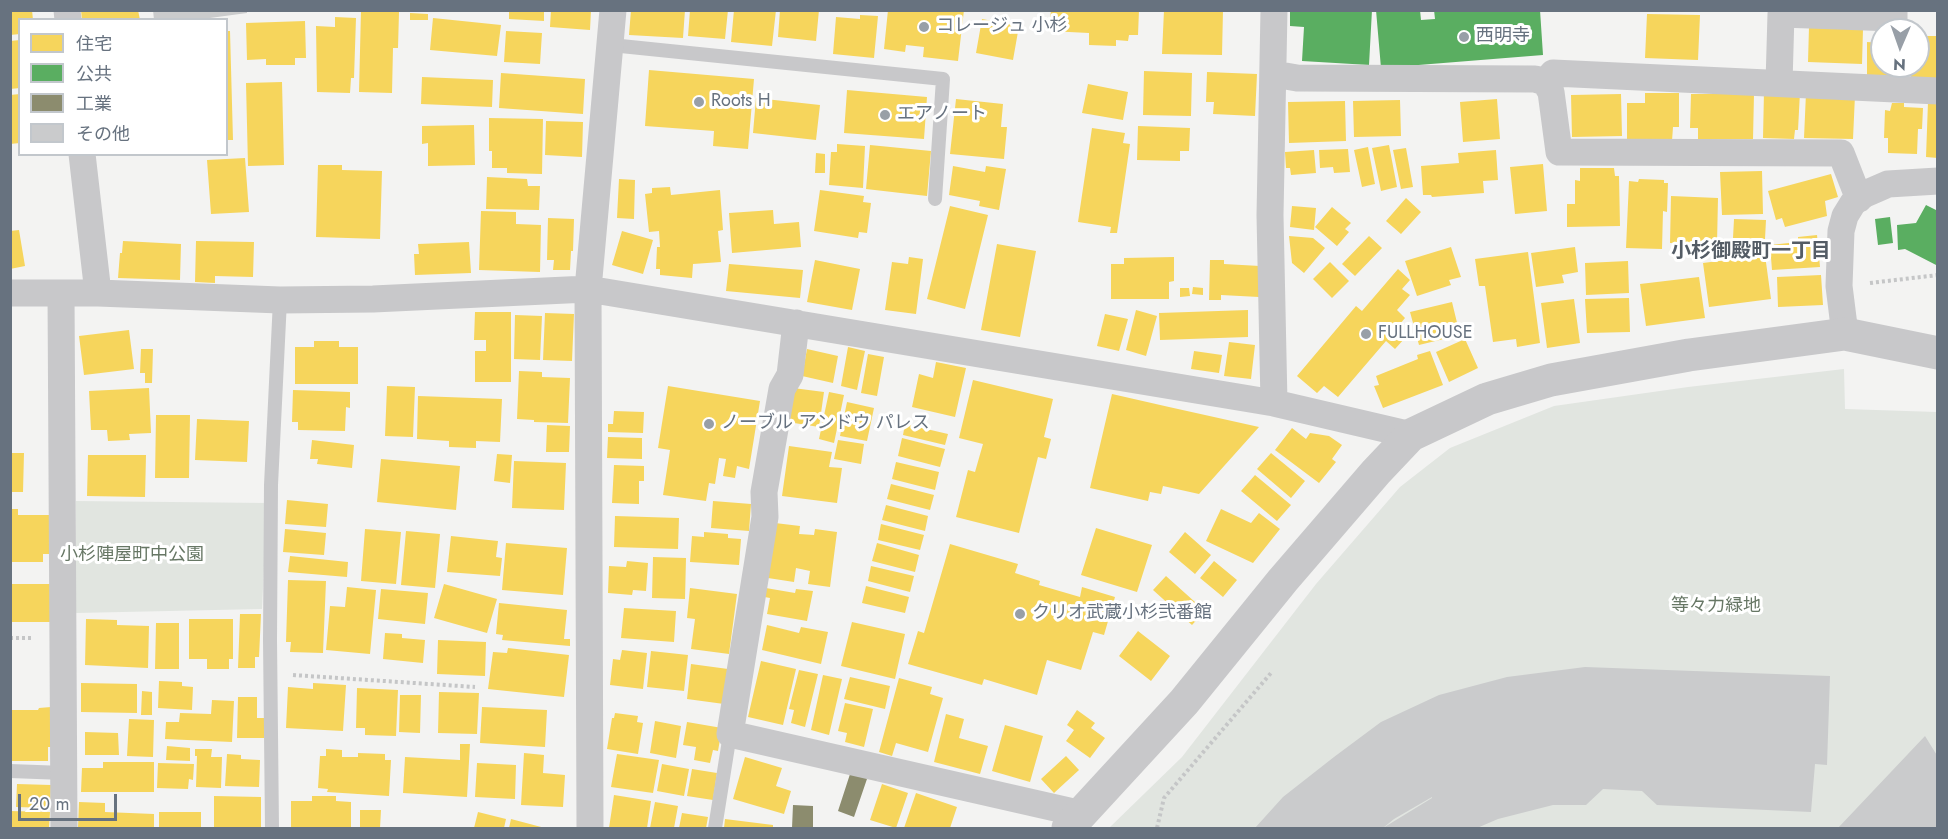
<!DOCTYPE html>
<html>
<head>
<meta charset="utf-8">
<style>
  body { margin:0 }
  #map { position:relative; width:1948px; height:839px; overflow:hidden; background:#f3f3f2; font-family:Jost,"Noto Sans JP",sans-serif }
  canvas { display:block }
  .frame { position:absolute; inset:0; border:12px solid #67727f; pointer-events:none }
  .legend { position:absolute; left:18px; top:18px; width:210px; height:138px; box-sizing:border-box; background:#fff; border:2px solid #c2c7cc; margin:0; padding:8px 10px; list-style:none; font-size:18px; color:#67727f }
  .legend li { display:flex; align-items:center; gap:12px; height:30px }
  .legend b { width:30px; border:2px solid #c2c7cc }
  .north { position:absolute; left:1870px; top:18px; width:60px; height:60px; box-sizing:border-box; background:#fff; border:2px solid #c2c7cc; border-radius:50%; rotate:182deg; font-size:16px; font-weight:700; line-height:24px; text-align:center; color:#67727f }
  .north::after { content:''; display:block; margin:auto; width:21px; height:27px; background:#989fa7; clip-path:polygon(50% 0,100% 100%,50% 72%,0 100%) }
  .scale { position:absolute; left:18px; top:794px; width:99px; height:27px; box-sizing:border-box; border:3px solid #67727f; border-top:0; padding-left:8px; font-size:18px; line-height:21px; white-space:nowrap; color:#67727f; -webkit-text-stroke:4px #fff; paint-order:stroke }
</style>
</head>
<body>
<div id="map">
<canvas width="1948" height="839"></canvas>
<div class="frame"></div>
<ul class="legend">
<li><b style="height:16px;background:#f6d55c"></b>住宅</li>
<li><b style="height:16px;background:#5aae61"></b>公共</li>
<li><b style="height:16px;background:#8c8c6e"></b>工業</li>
<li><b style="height:16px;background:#cacbcc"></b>その他</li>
</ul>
<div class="north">N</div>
<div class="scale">20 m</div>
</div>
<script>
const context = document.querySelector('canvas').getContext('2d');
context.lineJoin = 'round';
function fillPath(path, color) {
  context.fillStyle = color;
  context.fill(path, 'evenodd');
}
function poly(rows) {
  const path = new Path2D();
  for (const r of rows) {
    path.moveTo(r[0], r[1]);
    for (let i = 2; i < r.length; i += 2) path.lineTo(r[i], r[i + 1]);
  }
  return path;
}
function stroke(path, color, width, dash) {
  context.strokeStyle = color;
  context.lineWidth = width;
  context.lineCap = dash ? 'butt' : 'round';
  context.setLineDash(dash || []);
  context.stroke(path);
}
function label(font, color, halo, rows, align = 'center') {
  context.font = font + ' Jost,"Noto Sans JP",sans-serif';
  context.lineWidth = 6;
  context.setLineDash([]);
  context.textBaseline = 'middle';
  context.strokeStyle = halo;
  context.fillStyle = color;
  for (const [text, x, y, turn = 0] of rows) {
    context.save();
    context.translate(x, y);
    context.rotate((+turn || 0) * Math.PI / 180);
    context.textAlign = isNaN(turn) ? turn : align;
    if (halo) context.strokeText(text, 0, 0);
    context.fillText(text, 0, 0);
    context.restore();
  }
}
const green = poly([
  [1844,369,1845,409,1937,412,1937,828,1109,828,1182,757,1316,584,1400,487,1450,448,1554,406,1688,387],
  [76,501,267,503,262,609,76,613]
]);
const homes = poly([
  [10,10,32,10,33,20,20,20,20,34,10,35],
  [81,10,138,10,140,20,82,20],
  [361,10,399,12,398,48,393,48,392,93,359,92],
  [509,10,544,10,544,21,509,19],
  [551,10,591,10,590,30,550,27],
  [631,10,685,10,683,38,629,35],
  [690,10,728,10,725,39,688,36],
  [734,10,776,10,772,46,731,42],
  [780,10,819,10,816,41,778,37],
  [888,10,964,10,958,61,923,57,924,47,906,45,905,52,884,49],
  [1051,10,1139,10,1138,35,1129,35,1128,41,1116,40,1116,46,1089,45,1089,33,1049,31],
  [1164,10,1223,10,1222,55,1162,54],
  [410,13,428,14,428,20,410,20],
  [1647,14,1700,15,1698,60,1645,58],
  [860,15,878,16,874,58,833,54,836,17,860,19],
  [335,17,356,18,354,78,351,78,350,93,317,92,316,26,335,27],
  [433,18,501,25,497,56,430,50],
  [982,19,1019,26,1013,60,976,53],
  [305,21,306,58,295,58,295,65,266,65,266,59,247,60,246,23],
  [1809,27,1863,29,1862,64,1808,62],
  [226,31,230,31,233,140,226,140],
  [506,31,542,33,540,64,504,62],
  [1918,36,1938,36,1938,80,1911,79,1911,66,1918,66],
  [20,40,20,88,10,89,10,41],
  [1867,42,1882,43,1882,66,1906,66,1905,77,1867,75],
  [649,70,754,79,748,149,713,146,714,131,645,126],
  [1144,71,1192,73,1191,116,1143,115],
  [1207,72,1257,74,1255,116,1213,114,1214,102,1206,102],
  [501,73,585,79,583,114,499,108],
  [422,77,493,80,492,107,421,104],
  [282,82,284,165,248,166,246,83],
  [1088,84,1128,92,1123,120,1082,113],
  [847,90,927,97,924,139,844,133],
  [1764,91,1800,92,1798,130,1795,130,1794,139,1763,138],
  [1645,93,1679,93,1679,127,1673,127,1672,141,1627,140,1627,103,1645,103],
  [1806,93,1855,95,1853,139,1804,138],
  [20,94,20,143,10,144,10,95],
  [1621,94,1622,136,1572,137,1571,95],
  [1691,94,1754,94,1753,139,1698,139,1698,128,1690,128],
  [756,98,820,105,816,140,753,133],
  [956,99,1003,104,1001,127,1007,127,1004,159,950,154],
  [1497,99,1500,139,1463,142,1460,102],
  [1400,100,1401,136,1354,137,1353,101],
  [1345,101,1346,141,1289,143,1288,102],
  [1928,102,1938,102,1938,158,1926,157],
  [1892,103,1904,103,1904,107,1923,108,1922,129,1918,129,1917,154,1888,153,1888,138,1884,138,1885,110,1890,111],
  [489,118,543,119,542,174,507,173,507,168,492,168,492,151,489,151],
  [546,121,583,122,582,157,545,155],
  [474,125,475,165,428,166,428,143,422,144,422,126],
  [1138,126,1190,128,1189,151,1180,151,1180,161,1137,160],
  [1092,128,1125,133,1123,143,1130,144,1117,233,1110,233,1111,227,1078,222],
  [837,144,865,146,863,188,829,185,831,152,837,152],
  [870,145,931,151,927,196,866,189],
  [1389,145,1397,187,1381,191,1372,148],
  [1368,147,1375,184,1362,187,1354,150],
  [1406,148,1413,187,1401,189,1393,150],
  [1348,149,1350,172,1334,173,1333,167,1320,168,1319,150],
  [1314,150,1316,173,1291,175,1290,168,1286,168,1285,152],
  [1496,150,1498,180,1483,181,1484,193,1432,197,1431,195,1423,195,1421,166,1459,163,1458,153],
  [816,153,825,154,825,173,815,173],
  [245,158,249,212,211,214,207,160],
  [1543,164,1547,211,1515,214,1510,167],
  [318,165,342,165,342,170,382,171,380,239,316,237],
  [953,166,985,172,986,166,1006,169,999,210,979,206,980,201,949,195],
  [1580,168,1614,168,1615,176,1619,176,1620,226,1567,227,1567,204,1575,204,1575,180,1580,181],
  [1762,171,1763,214,1722,215,1720,172],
  [1831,174,1838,197,1825,201,1827,216,1785,227,1782,218,1776,220,1768,191],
  [487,177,527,179,528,186,540,186,539,210,486,209],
  [619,179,635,180,634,219,617,218],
  [1639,179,1664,180,1664,183,1668,183,1667,212,1663,211,1662,249,1626,248,1629,181,1638,182],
  [670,187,671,195,720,190,723,230,718,231,721,262,693,264,692,278,660,275,660,269,656,269,657,247,660,247,659,231,649,232,645,194,652,193,652,188],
  [820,190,864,196,863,202,871,203,867,233,859,232,858,238,814,231],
  [1671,196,1718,198,1717,244,1670,243],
  [1406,198,1421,212,1401,234,1386,221],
  [950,206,988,215,965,309,927,299],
  [1292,206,1316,208,1314,230,1290,227],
  [1332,207,1351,223,1345,229,1349,232,1337,246,1315,227],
  [773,210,774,224,799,222,801,247,732,253,729,213],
  [481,211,516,212,516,224,541,225,540,272,479,270],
  [548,218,574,219,573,251,571,251,570,270,553,270,554,260,547,260],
  [1734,219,1766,220,1765,239,1733,238],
  [19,230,25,266,10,269,10,231],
  [622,231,653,240,643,274,612,265],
  [1817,235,1820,267,1772,270,1770,245,1798,242,1798,237],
  [1289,236,1313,238,1325,248,1304,273,1292,263],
  [1369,236,1382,248,1355,276,1342,264],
  [123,241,181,244,180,280,118,278,120,253,122,253],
  [196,241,254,242,253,277,215,276,215,283,195,282],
  [469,242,471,273,415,275,414,254,419,254,418,244],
  [997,244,1036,251,1020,337,981,330],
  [1451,247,1461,277,1449,280,1451,285,1417,296,1405,261],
  [1575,247,1578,272,1562,275,1564,283,1536,287,1531,253],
  [1528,252,1540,343,1517,347,1516,339,1493,342,1485,286,1479,286,1475,259],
  [1765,255,1771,299,1709,307,1703,263],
  [909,257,923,259,916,314,885,310,892,262,908,264],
  [1174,257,1174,281,1169,282,1169,299,1111,299,1111,264,1124,264,1124,258],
  [815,260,860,269,852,310,807,302],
  [1210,260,1224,260,1224,264,1260,266,1259,297,1221,295,1221,300,1209,300],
  [1628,261,1629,293,1586,295,1585,263],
  [1330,262,1349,281,1332,298,1313,279],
  [729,264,803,270,800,298,726,291],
  [1398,269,1410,280,1402,289,1410,295,1397,310,1405,318,1395,330,1405,338,1395,349,1386,341,1338,397,1324,386,1317,393,1297,376,1356,306,1362,311],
  [1821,275,1823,305,1778,307,1777,277],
  [1699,277,1705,318,1646,326,1640,284],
  [1193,287,1203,288,1203,295,1192,294],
  [1180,288,1189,288,1190,296,1180,297],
  [1629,298,1630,332,1587,333,1585,299],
  [1574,299,1580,343,1547,348,1541,303],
  [1452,302,1460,335,1419,345,1410,312],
  [1136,310,1157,316,1146,356,1126,350],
  [1248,310,1248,337,1160,340,1159,313],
  [475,312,511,312,511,382,475,382,475,351,486,351,486,340,474,340],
  [545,313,574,314,572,361,543,360],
  [1105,314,1128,319,1119,351,1097,346],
  [515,315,542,316,540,360,514,359],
  [129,330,134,369,84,375,79,336],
  [1465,339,1478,368,1449,382,1436,352],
  [314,341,339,341,339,347,358,347,358,384,295,384,295,347,314,347],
  [1229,342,1255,345,1251,379,1224,376],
  [848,347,865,351,857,390,841,386],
  [141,349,153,349,152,383,145,383,145,373,140,373],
  [807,349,838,356,833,383,802,376],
  [1194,351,1222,355,1219,373,1191,369],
  [1430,351,1443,385,1383,408,1374,386,1379,385,1376,376,1418,359,1417,355],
  [868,354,884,357,877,396,861,393],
  [936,362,966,368,955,417,912,407,919,374,933,378],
  [519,371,542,372,542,377,570,378,568,423,534,422,534,420,517,419],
  [973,380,1053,399,1044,437,1051,439,1046,459,1038,457,1019,533,956,517,968,470,975,472,983,444,959,438],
  [387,386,415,387,413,437,385,436],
  [668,386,760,401,749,469,737,466,735,478,723,476,726,459,719,458,715,484,709,483,706,501,663,495,670,450,658,448],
  [149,388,151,433,129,434,130,440,108,441,107,430,91,430,89,391],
  [793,388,824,392,819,427,788,422],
  [293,390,350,392,350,408,346,407,345,431,298,430,298,422,292,422],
  [829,392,844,395,834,443,819,439],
  [1112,394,1169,407,1259,427,1199,494,1163,486,1161,494,1150,492,1148,501,1090,488],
  [418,396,502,399,500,442,476,441,476,448,449,447,449,441,417,439],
  [847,402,874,408,867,441,840,436],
  [614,411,644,412,643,433,608,432,608,424,613,424],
  [156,415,190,415,189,478,155,478],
  [197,419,249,421,247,462,195,460],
  [905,424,948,434,945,445,903,435],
  [547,425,570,426,569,452,546,452],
  [1292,428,1306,439,1310,433,1329,436,1342,445,1332,459,1336,462,1319,483,1275,450],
  [608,437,642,438,642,459,607,458],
  [902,438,945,449,940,467,898,456],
  [312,440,354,445,352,468,317,464,318,459,310,459],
  [838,440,864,444,861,464,834,459],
  [789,446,832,452,829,467,842,468,837,503,782,496],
  [10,453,24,453,23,492,10,492],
  [1271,453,1305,481,1291,498,1257,469],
  [497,454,512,455,510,483,494,481],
  [88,455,146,455,145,497,87,496],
  [381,459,460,466,456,510,377,502],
  [514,461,566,463,564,510,512,508],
  [896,462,939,472,935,490,892,479],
  [614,465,644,466,644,481,639,481,639,504,612,503],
  [1255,475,1291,505,1277,521,1241,491],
  [891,484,934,495,930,510,887,499],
  [287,500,328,504,326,527,285,524],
  [713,501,751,504,749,531,711,528],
  [886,505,928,516,925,531,882,520],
  [10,509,18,509,18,515,51,515,51,554,43,554,43,562,10,562],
  [1221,509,1251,523,1259,513,1280,529,1253,563,1206,541],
  [615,516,679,518,678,549,614,547],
  [775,523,800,526,799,534,814,535,815,529,837,532,830,587,808,584,810,571,796,568,794,582,768,578],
  [881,524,924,535,920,550,878,540],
  [1096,528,1152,545,1137,592,1081,575],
  [285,529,326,533,324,555,283,552],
  [365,529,401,532,396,584,361,581],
  [406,531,440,534,435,588,401,585],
  [704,532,728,534,728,538,741,539,739,565,690,562,692,536,704,537],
  [1185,532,1211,555,1195,574,1169,552],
  [451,536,498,541,496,557,502,558,500,576,447,572],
  [506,543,567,548,563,595,502,590],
  [877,543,919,555,915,572,872,561],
  [950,544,1018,564,1015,573,1040,581,1039,585,1080,597,1082,587,1115,597,1104,635,1093,632,1081,670,1047,660,1037,695,984,679,982,685,908,664,918,631,924,633],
  [290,556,348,562,347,577,288,572],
  [653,557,686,558,685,599,652,598],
  [627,561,648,563,646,591,633,590,632,595,608,593,609,566,626,567],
  [1214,561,1237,580,1223,597,1200,578],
  [871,566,914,576,910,592,868,581],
  [1166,576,1205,611,1192,625,1153,590],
  [288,580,326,581,323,653,290,652,291,642,286,642],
  [10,584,52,584,52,622,10,622],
  [444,584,497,599,487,633,434,618],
  [866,586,909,597,905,613,862,603],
  [347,587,376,590,370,654,326,650,330,606,345,607],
  [760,587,795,593,796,589,813,591,807,621,767,614,770,598,759,596],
  [690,588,737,594,729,654,691,649,695,619,687,618],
  [381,589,428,593,425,624,378,619],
  [499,603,567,610,564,639,570,639,570,646,502,640,503,635,496,634],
  [624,608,676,611,674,642,621,638],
  [240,614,261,614,259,657,255,657,255,668,238,668],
  [86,619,117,620,117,625,149,626,148,668,85,665],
  [189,619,233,619,233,659,229,659,229,669,207,669,207,659,189,659],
  [852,622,905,634,895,679,841,666],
  [156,623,179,623,179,669,155,669],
  [767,625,799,633,801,627,828,632,821,664,762,650],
  [1138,631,1170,656,1151,681,1119,656],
  [385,633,402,634,402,638,425,640,423,663,383,659],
  [438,640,486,642,485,676,437,674],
  [508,648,569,655,564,697,488,689,493,652,507,653],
  [622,650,647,653,643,689,610,685,613,659,620,660],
  [651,651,688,655,684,691,647,687],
  [761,661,796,669,783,725,748,717],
  [691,664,728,669,724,704,687,699],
  [799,670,818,674,805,727,791,723,794,710,789,709],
  [823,675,842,679,829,735,811,730],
  [850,677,890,686,885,709,844,699],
  [899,678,932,687,930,694,943,698,928,752,896,743,892,756,879,752],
  [159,681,182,682,182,686,193,687,192,710,158,708],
  [81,683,137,684,137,713,81,712],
  [313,683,346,685,343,731,286,728,288,687,313,689],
  [357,688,398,690,396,736,365,735,365,728,356,728],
  [142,691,152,692,152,715,141,715],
  [439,692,479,693,477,734,438,733],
  [400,695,421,695,420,733,399,732],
  [238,697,257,697,257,718,264,718,264,738,237,738],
  [212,700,234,701,232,742,165,739,166,722,179,722,180,713,211,714],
  [845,703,873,709,864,747,845,742,847,733,838,731],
  [51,707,51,747,48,747,48,761,10,761,10,710,38,710,39,708],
  [482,707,547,710,545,747,480,743],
  [1077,710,1095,723,1091,728,1105,738,1090,758,1066,741,1074,730,1067,725],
  [615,713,638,716,637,722,643,723,638,754,607,749,612,718,614,718],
  [946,714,964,719,959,738,988,746,980,774,934,762],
  [129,719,154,720,153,757,127,756],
  [655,721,681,726,676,758,650,753],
  [687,722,722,728,718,751,713,750,710,763,694,760,696,747,683,745],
  [1005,725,1043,736,1030,782,992,771],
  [85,732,118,733,119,755,85,755],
  [460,744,470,744,467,797,403,793,405,757,460,760],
  [167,746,190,748,190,761,166,760],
  [195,749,212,749,211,757,222,757,221,788,196,787,197,756,195,756],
  [326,749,342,750,342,757,358,757,358,753,385,754,385,760,391,760,389,796,327,792,328,789,318,788,320,756,326,756],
  [524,753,544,755,543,773,565,775,563,807,521,805],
  [227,754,241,755,241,759,260,760,259,787,225,786],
  [617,754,659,760,653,793,611,787],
  [1066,756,1079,770,1054,793,1041,779],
  [745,757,782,768,776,786,791,791,784,814,733,799],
  [103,762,154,762,154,792,81,792,82,768,103,768],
  [158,763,194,764,193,780,189,779,188,789,157,788],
  [477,763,516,765,515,799,475,797],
  [662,764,689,769,684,796,657,791],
  [692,769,717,773,713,800,687,796],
  [17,784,51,785,50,808,16,807],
  [882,784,908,793,896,828,870,820],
  [916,793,957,807,950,828,904,828],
  [614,795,651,801,647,828,609,828],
  [214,796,261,797,261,828,214,828],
  [312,796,336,796,336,801,351,802,351,828,291,828,291,801,312,801],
  [79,802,105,803,105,812,154,814,154,828,78,828],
  [655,802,678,806,674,828,650,828],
  [360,810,381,810,380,828,360,828],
  [10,811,50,812,49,828,10,828],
  [159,812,201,812,201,828,159,828],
  [478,812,506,819,504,828,474,828],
  [682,813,708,817,706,828,679,828],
  [511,819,545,828,509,828],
  [725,819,773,825,773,828,724,828]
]);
const public = poly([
  [1290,10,1372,10,1369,65,1302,61,1304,27,1290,26],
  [1376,10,1420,10,1421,20,1435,19,1434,10,1540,10,1543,55,1381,68],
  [1926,205,1938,211,1938,266,1905,249,1898,250,1897,225,1916,223],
  [1890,217,1893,243,1878,245,1875,219]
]);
const industry = poly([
  [851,771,868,776,854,817,838,811],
  [793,805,813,806,813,828,792,828]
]);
const building = poly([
  [153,10,247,10,247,13,195,20,154,20],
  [1585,667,1830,676,1827,765,1815,764,1811,812,1657,805,1642,791,1603,789,1586,805,1553,805,1498,819,1477,828,1255,828,1283,797,1334,757,1381,722,1439,695,1507,677],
  [1432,797,1432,798,1383,828,1394,819],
  [1925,736,1938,757,1938,828,1838,828]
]);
const path = poly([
  [1870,283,1938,275],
  [10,638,34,638],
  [293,675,475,687],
  [1157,828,1164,798,1271,673]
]);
const service = poly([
  [611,45,943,79,935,199],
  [10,771,64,773],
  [272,828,270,640,271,485,280,300],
  [715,828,730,734]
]);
const minor = poly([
  [67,10,68,20],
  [1274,10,1270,215,1274,403],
  [1274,74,1297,78,1535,79,1545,82,1551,92,1559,152,1841,153,1859,199],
  [1545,82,1553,73,1938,91],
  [1779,83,1781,14,1894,18,1894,10],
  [82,154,98,293],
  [10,293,98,293,280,300,373,299,588,289,1274,403,1411,435],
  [61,293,64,828],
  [796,323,790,375,782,389,764,492,765,517,730,734,1082,814],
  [1845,334,1839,286,1841,231,1845,216,1853,203,1865,194,1888,184,1938,181],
  [590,828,588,289,613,10]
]);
const tertiary = poly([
  [1068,828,1184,702,1283,580,1376,472,1411,435,1487,399,1551,380,1689,355,1845,334,1938,353]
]);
const markers = [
  [924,27,6,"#989fa7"],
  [1464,37,6,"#989fa7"],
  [699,102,6,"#989fa7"],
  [885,115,6,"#989fa7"],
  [1366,334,6,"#989fa7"],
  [709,424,6,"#989fa7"],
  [1020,614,6,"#989fa7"]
];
const poiNames = [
  ["コレージュ 小杉",936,27],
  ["西明寺",1476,37],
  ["Roots H",711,102],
  ["エアノート",897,115],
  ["FULLHOUSE",1378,334],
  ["ノーブル アンドウ パレス",721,424],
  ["クリオ武蔵小杉弐番館",1032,614]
];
const parkNames = [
  ["小杉陣屋町中公園",132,556],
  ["等々力緑地",1716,607]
];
const neighbourhoodNames = [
  ["小杉御殿町一丁目",1751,252]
];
fillPath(green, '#e1e5e0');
fillPath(homes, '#f6d55c');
fillPath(public, '#5aae61');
fillPath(industry, '#8c8c6e');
fillPath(building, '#cacbcc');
stroke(path, '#c5c6c7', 4, [3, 3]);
stroke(service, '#c8c8ca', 14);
stroke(minor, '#c8c8ca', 27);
stroke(tertiary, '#c8c8ca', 33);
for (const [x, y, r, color] of markers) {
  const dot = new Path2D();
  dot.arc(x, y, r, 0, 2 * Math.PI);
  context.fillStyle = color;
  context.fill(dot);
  stroke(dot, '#fff', 2);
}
label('18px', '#67727f', '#fff', poiNames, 'left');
label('18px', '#677765', '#fff', parkNames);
label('bold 20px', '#545c65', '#fff', neighbourhoodNames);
</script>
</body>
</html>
